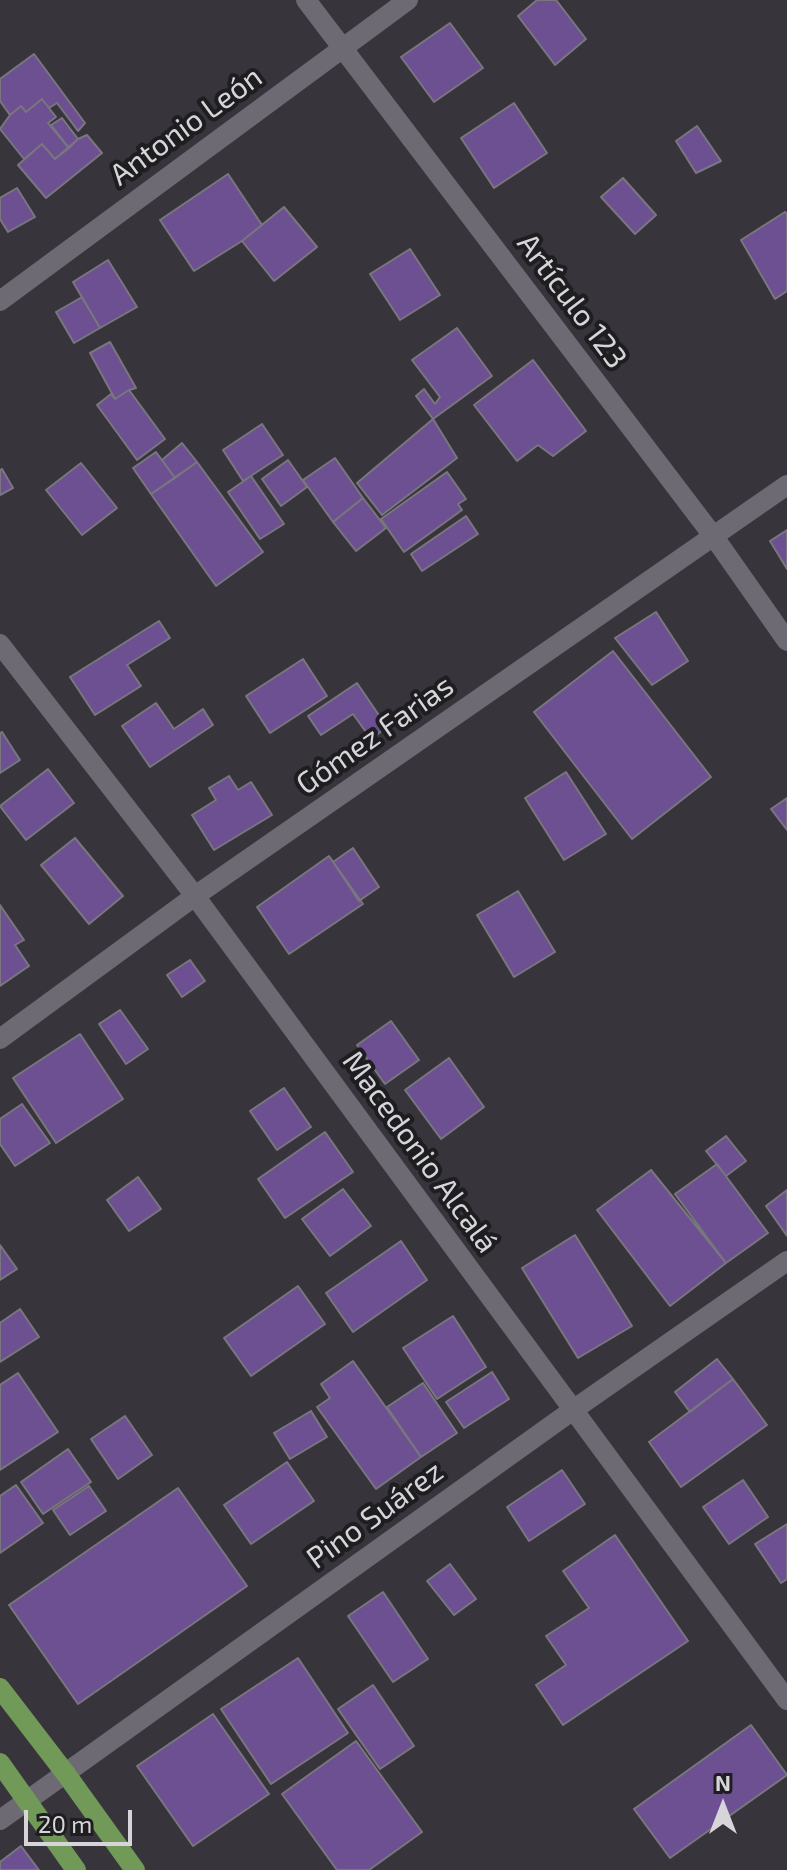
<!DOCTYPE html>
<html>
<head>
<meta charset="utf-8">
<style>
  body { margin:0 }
  #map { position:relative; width:787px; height:1870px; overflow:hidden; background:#37343c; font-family:"Exo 2",sans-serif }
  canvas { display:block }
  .north { position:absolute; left:683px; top:1766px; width:80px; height:80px; -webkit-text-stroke:6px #1e1d20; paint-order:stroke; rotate:0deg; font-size:22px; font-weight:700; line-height:32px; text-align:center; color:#d7d5da }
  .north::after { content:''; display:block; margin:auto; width:28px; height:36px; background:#d7d5da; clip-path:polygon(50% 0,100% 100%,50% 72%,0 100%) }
  .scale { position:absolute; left:24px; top:1810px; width:108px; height:36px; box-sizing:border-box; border:4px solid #d7d5da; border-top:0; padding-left:10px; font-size:24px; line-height:28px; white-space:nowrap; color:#d7d5da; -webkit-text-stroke:6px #1e1d20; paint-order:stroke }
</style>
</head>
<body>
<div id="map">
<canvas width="787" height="1870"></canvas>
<div class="north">N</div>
<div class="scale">20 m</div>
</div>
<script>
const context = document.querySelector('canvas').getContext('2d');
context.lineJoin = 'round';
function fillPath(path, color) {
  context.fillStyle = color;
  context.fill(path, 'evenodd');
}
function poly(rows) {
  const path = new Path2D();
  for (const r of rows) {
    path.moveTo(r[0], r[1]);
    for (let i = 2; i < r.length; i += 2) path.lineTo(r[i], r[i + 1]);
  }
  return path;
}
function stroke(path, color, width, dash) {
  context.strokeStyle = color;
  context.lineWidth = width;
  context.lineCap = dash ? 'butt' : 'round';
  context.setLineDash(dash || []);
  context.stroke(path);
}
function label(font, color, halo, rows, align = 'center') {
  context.font = font + ' "Exo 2",sans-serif';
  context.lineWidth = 8;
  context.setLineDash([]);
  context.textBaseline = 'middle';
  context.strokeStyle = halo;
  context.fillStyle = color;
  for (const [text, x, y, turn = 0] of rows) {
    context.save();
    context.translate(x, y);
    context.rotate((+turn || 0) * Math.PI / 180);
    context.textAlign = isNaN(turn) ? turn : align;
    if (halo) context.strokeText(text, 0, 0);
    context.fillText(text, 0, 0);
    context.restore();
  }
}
const building = poly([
  [537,0,556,0,586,39,555,65,518,16,537,0],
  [450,23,483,68,434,102,401,57,450,23],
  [34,54,85,123,78,131,57,103,49,108,42,99,26,112,21,106,10,115,0,101,0,79,34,54],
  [42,99,56,117,48,123,69,148,55,159,42,144,24,159,0,129,10,115,21,106,26,112,42,99],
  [514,103,547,153,494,188,461,138,514,103],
  [62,118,78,139,69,148,51,125,62,118],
  [697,126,721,161,696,173,676,141,697,126],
  [87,135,102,153,46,198,18,165,42,144,55,159,78,139,87,135],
  [228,174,262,225,242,241,194,271,160,220,228,174],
  [623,178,656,215,635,234,601,197,623,178],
  [17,188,35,217,8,232,0,219,0,198,17,188],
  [284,207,317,247,274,281,242,241,284,207],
  [785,212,787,214,787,291,775,299,741,240,785,212],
  [410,249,440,295,400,320,370,274,410,249],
  [108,260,137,307,100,328,73,282,108,260],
  [82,297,100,328,74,343,56,312,82,297],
  [457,328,492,376,433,419,416,396,424,389,435,404,440,397,412,360,457,328],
  [110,342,136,388,129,390,115,399,90,353,110,342],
  [533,360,586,431,553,456,538,445,517,461,474,405,533,360],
  [129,390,165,439,137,460,97,405,111,394,115,399,129,390],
  [433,419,457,458,382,515,357,483,433,419],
  [262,424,283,455,243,481,223,450,262,424],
  [182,443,197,462,175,478,162,460,182,443],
  [156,452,175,478,151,494,133,468,156,452],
  [335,458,363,498,333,522,303,480,335,458],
  [288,460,307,487,281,506,262,479,288,460],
  [197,462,263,552,216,586,151,494,197,462],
  [81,463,117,508,82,535,46,490,81,463],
  [2,469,13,488,0,495,0,470,2,469],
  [447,472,466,499,458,504,462,510,404,552,381,519,447,472],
  [251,476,284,524,260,539,228,492,251,476],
  [363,498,386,528,356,551,333,522,363,498],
  [466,516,478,534,422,571,411,554,466,516],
  [787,530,787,569,770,541,787,530],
  [656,612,688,661,652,685,615,638,656,612],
  [159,621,170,638,127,665,141,686,95,715,70,677,159,621],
  [613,651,711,777,632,839,534,712,613,651],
  [303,659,327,696,270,733,246,696,303,659],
  [357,683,387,727,371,739,353,714,321,735,308,716,357,683],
  [156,703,174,729,203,709,213,725,150,767,122,726,156,703],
  [2,732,20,760,0,773,0,733,2,732],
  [48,769,74,803,26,840,0,806,48,769],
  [566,772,606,834,564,860,525,798,566,772],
  [229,776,238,790,251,782,272,815,214,850,192,815,216,800,209,788,229,776],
  [787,798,787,830,771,809,787,798],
  [75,838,123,896,89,924,41,865,75,838],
  [353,848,379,887,359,901,333,862,353,848],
  [329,856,363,904,289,954,257,907,329,856],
  [518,891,555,952,514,977,477,915,518,891],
  [0,905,24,940,15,945,29,966,0,986,0,905],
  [190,960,205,981,182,997,167,975,190,960],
  [120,1010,148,1049,126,1064,99,1024,120,1010],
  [391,1021,419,1060,385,1084,357,1045,391,1021],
  [80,1034,123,1099,56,1143,13,1078,80,1034],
  [449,1058,484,1107,441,1139,405,1090,449,1058],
  [284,1088,311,1127,277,1150,250,1111,284,1088],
  [22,1104,50,1143,15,1166,0,1144,0,1119,22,1104],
  [325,1132,353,1172,285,1218,258,1179,325,1132],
  [726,1136,746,1161,726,1176,706,1151,726,1136],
  [717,1164,768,1233,726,1263,675,1194,717,1164],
  [651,1170,726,1263,670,1306,597,1210,651,1170],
  [138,1177,161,1209,129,1231,107,1200,138,1177],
  [343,1189,371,1226,330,1256,302,1219,343,1189],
  [787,1190,787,1236,766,1206,787,1190],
  [575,1235,632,1326,578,1358,522,1268,575,1235],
  [401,1241,427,1280,353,1332,326,1293,401,1241],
  [0,1245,17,1269,0,1280,0,1245],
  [298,1286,325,1324,251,1376,224,1338,298,1286],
  [20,1309,39,1337,0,1362,0,1323,20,1309],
  [453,1316,486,1367,437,1399,403,1348,453,1316],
  [717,1359,733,1379,690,1412,675,1392,717,1359],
  [353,1361,421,1457,376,1489,317,1407,330,1398,321,1384,353,1361],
  [492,1372,509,1399,464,1428,446,1402,492,1372],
  [18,1373,58,1432,0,1470,0,1385,18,1373],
  [733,1379,767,1425,681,1487,649,1442,733,1379],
  [423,1383,457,1433,421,1457,387,1407,423,1383],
  [311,1411,327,1437,290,1459,274,1433,311,1411],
  [125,1416,152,1455,118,1479,91,1439,125,1416],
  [68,1449,91,1482,43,1514,21,1482,68,1449],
  [287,1462,314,1501,251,1544,224,1505,287,1462],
  [562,1470,585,1504,529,1541,507,1507,562,1470],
  [743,1480,768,1517,729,1544,703,1507,743,1480],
  [16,1485,43,1523,0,1553,0,1496,16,1485],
  [89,1486,106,1511,70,1535,53,1510,89,1486],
  [178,1488,247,1586,78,1704,9,1605,178,1488],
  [787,1524,787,1579,781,1583,755,1544,787,1524],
  [615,1535,688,1641,563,1725,536,1685,566,1665,546,1636,589,1608,563,1571,615,1535],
  [450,1564,476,1599,454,1615,427,1581,450,1564],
  [383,1592,428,1659,393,1682,348,1616,383,1592],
  [298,1658,348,1733,271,1784,221,1709,298,1658],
  [373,1685,414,1746,380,1769,338,1709,373,1685],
  [213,1714,269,1794,193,1846,137,1766,213,1714],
  [751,1725,787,1775,670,1858,634,1809,751,1725],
  [356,1741,422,1832,369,1870,337,1870,282,1794,356,1741],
  [21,1846,39,1870,0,1870,0,1862,21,1846]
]);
const minor = poly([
  [306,0,714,537,787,641],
  [0,301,408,0],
  [0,644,195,896,787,1700],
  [0,1039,195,896,787,485],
  [0,1820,573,1410,787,1261]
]);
const major = poly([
  [0,1688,66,1774,135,1870],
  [0,1763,76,1870]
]);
const streetNames = [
  ["Antonio León",186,126,-36],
  ["Artículo 123",572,301,53],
  ["Gómez Farias",375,735,-35],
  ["Macedonio Alcalá",420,1152,54],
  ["Pino Suárez",375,1515,-36]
];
fillPath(building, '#6c5092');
stroke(building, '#79767e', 2);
stroke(minor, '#6d6a73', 20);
stroke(major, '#719957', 20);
label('30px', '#d7d5da', '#1e1d20', streetNames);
</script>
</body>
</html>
